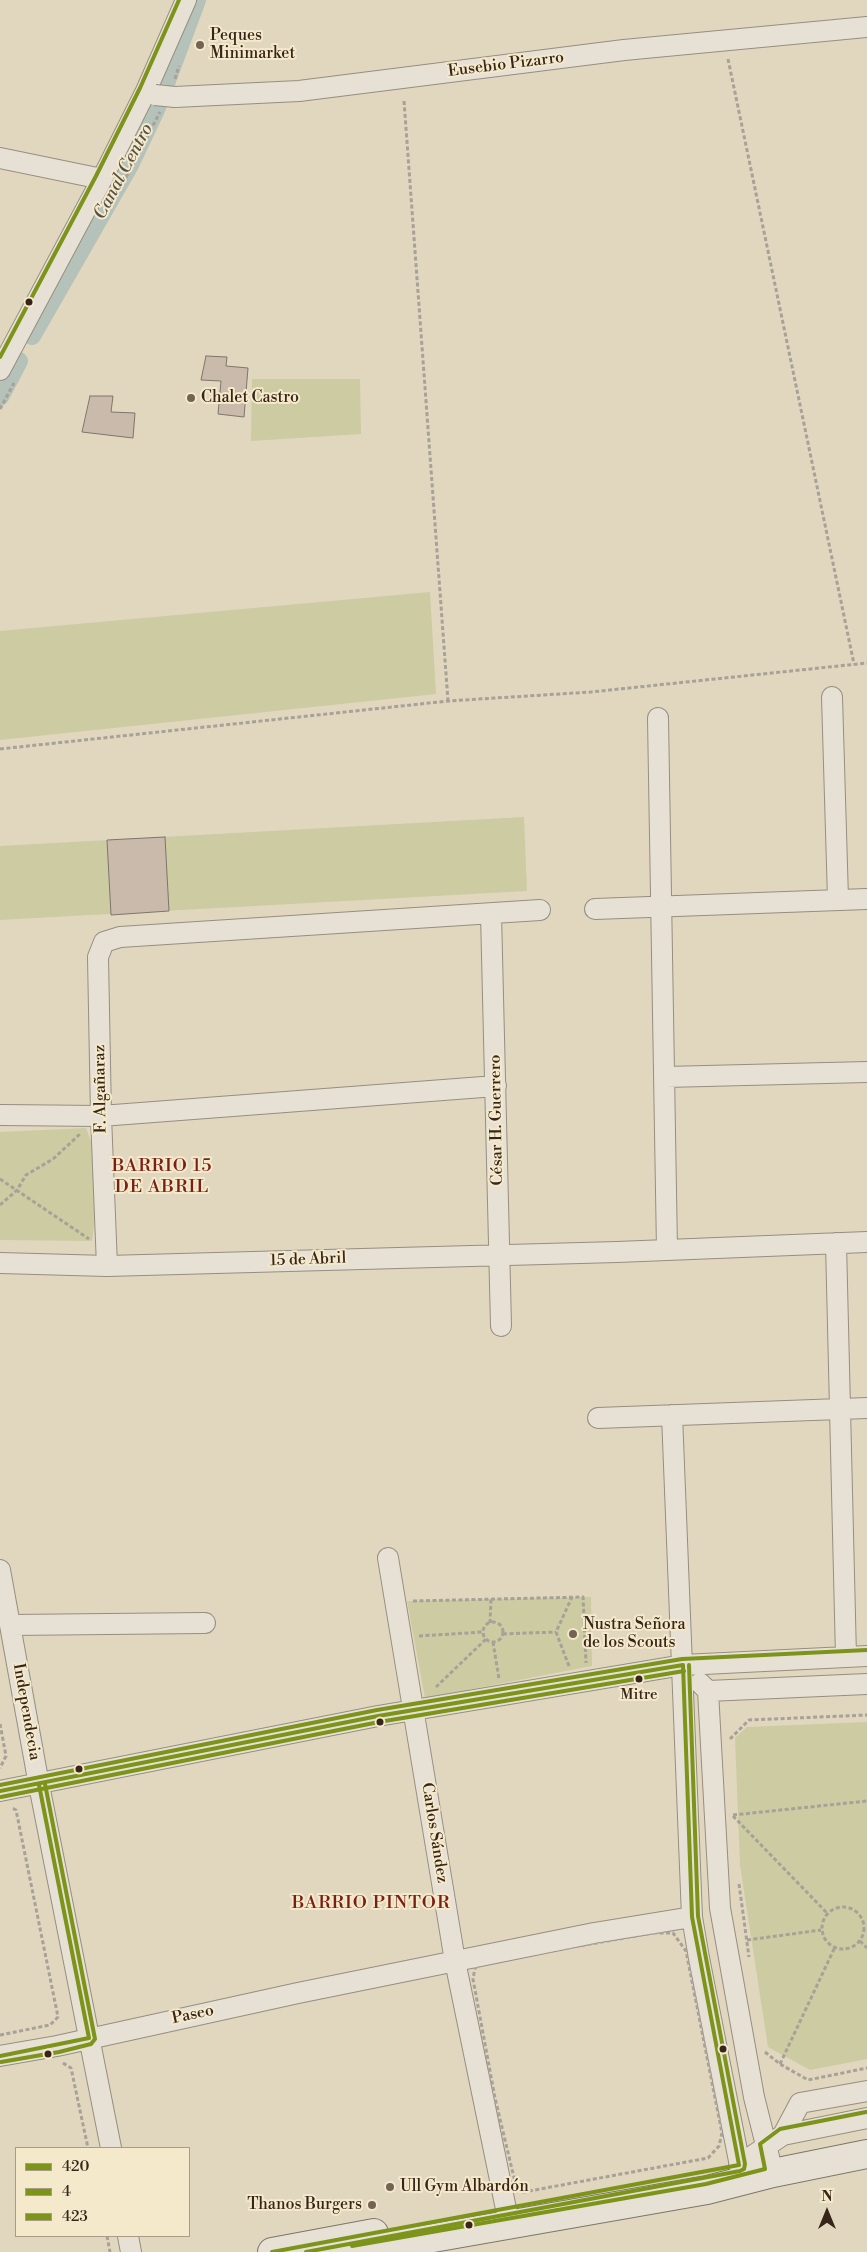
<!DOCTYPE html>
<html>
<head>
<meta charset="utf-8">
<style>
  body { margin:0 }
  #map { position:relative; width:867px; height:2252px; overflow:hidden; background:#e1d7bf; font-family:"Libre Bodoni",serif }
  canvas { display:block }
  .legend { position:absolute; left:15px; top:2147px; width:175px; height:90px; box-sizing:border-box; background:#f5e9cc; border:1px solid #a99b84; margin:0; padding:6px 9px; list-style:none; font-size:15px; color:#362518 }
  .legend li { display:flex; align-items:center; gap:10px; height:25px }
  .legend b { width:25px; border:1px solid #a99b84 }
  .north { position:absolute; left:802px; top:2187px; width:50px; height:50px; -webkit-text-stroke:4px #f5e9cc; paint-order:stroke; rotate:0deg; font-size:14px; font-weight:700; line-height:20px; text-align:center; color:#362518 }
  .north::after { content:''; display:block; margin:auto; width:18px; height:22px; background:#362518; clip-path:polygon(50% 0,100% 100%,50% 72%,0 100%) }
</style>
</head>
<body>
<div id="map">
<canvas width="867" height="2252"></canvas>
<ul class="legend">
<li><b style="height:6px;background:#7d941b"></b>420</li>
<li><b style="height:6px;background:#7d941b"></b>4</li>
<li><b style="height:6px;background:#7d941b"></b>423</li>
</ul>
<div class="north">N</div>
</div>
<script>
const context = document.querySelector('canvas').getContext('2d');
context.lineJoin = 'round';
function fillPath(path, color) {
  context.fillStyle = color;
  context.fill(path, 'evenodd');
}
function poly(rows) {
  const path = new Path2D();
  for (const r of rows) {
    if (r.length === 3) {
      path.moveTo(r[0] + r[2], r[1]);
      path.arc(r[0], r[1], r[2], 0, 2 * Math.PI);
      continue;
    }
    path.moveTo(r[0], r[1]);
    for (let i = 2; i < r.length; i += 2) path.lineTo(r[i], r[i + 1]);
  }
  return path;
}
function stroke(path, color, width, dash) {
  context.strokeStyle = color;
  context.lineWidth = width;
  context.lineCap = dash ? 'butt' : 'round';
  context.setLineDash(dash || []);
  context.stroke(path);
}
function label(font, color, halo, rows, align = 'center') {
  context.font = font + ' "Libre Bodoni",serif';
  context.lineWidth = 4;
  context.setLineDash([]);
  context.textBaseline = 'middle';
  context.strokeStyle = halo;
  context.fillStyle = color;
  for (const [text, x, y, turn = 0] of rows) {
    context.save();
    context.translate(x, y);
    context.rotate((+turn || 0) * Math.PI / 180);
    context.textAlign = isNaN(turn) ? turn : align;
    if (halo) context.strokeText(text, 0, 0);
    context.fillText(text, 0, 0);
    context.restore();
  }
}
const green = poly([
  [252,379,360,379,361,434,251,441],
  [430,592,436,694,0,740,0,631],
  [524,817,527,891,0,920,0,846],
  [86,1128,95,1152,95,1219,92,1241,0,1240,0,1132],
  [591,1597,592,1666,425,1698,407,1601],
  [867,1722,867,2059,810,2070,768,2047,740,1865,735,1738,747,1727]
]);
const canal = poly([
  [32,336,130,165,156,110,197,0],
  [0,397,19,361]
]);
const building = poly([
  [206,356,227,357,226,366,248,368,244,417,218,414,221,381,201,380,206,356],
  [90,396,113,396,111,412,135,413,133,438,82,432,90,396],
  [165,837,169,911,111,915,107,840,165,837]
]);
const path = poly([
  [728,59,854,664],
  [175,79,179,66],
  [404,101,448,701],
  [120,189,160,112],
  [0,409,14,383],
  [0,749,448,701,591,692,867,663],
  [0,1179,89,1239],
  [0,1205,17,1190,26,1175,53,1159,80,1134],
  [413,1601,583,1597,586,1663],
  [493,1632,10],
  [490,1623,491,1599],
  [503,1634,556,1632],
  [419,1636,483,1632],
  [493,1642,499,1679],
  [569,1666,556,1632,572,1597],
  [436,1687,486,1639],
  [0,1724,6,1756,0,1768],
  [730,1739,749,1720,867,1715],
  [733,1815,867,1801],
  [733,1816,827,1913],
  [739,1884,749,1957],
  [843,1928,21],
  [653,1933,673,1933,686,1951,722,2133,719,2146,708,2158,524,2192,519,2190,516,2186,495,2098,473,1979,475,1968,483,1963,653,1933],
  [747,1940,821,1930],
  [860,1941,867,1948],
  [0,2035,50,2025,58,2017,16,1810,12,1808],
  [765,2052,780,2064,808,2080,867,2068],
  [63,2063,71,2068,88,2148],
  [780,2064,835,1947],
  [107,2236,110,2252]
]);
const street = poly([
  [175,97,299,91,624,50,867,27],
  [0,158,102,179],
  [0,370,102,179,146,91,186,0],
  [832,697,838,899],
  [658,718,667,1250],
  [595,909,867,899],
  [491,914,501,1326],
  [665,1077,867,1072],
  [0,1115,101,1116,496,1086],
  [836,1243,846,1657],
  [0,1263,107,1266,617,1252,867,1242],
  [107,1266,101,1116,98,957,104,942,120,937,540,910],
  [672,1415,692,1917,699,1958,743,2181],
  [598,1418,867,1408],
  [388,1558,455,1961,506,2209,510,2224],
  [0,1570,39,1785,111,2148],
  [10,1625,205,1623],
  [700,1683,708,1691,867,1684],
  [708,1691,720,1908,754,2097,773,2173],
  [0,1791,378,1716,683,1665,867,1656],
  [0,2056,57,2046,298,1993,594,1933,692,1917],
  [783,2135,800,2103,867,2091],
  [739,2165,783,2135,867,2118],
  [128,2236,131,2252]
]);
const secondary = poly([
  [272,2252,374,2233],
  [353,2252,707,2190,773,2173,867,2154]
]);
const streetBridge = poly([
  [155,95,175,97]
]);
const bus1 = poly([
  [683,1665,692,1917,739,2165],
  [39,1785,89,2038],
  [0,1791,378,1716,683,1665],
  [0,2056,89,2038],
  [272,2252,739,2165]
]);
const bus2 = poly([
  [1,1797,379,1722,684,1671],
  [1,2062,59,2052,91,2044,95,2039,45,1784],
  [306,2252,740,2171,744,2169,745,2164,698,1916,689,1665]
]);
const bus3 = poly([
  [0,357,96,176,140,88,179,0],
  [0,1785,377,1710,682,1659,867,1650],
  [352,2246,706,2184,765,2169,760,2144,780,2129,866,2112]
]);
const markers = [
  [200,45,5,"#726352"],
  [29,302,4.5,"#362518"],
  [191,398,5,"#726352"],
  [573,1634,5,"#726352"],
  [639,1679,4.5,"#362518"],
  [380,1722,4.5,"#362518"],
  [79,1769,4.5,"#362518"],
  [723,2049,4.5,"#362518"],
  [48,2054,4.5,"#362518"],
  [390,2187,5,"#726352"],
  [372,2205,5,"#726352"],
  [469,2225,4.5,"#362518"]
];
const busNames = [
  ["Mitre",639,1695]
];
const poiNames = [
  ["Peques",210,36],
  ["Minimarket",210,54],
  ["Chalet Castro",201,398],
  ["Nustra Señora",583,1625],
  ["de los Scouts",583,1643],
  ["Ull Gym Albardón",400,2187],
  ["Thanos Burgers",362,2205,"right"]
];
const streetNames = [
  ["Eusebio Pizarro",506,65,-7],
  ["F. Algañaraz",101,1089,-91],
  ["César H. Guerrero",497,1120,-91],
  ["15 de Abril",308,1260,-2],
  ["Independecia",26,1712,80],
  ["Carlos Sández",434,1833,81],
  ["Paseo",193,2015,-12]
];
const waterNames = [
  ["Canal Centro",124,172,-62]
];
const neighbourhoodNames = [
  ["BARRIO 15",162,1167],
  ["DE ABRIL",162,1188],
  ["BARRIO PINTOR",371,1904]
];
fillPath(green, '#cccba2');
stroke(canal, '#b4c2b9', 18);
fillPath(building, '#cabaac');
stroke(building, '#7d7669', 1);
stroke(street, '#968e7f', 22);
stroke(secondary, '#7d7669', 30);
stroke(path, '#a7a197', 3, [4, 2.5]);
stroke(street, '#e7e1d5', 20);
stroke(secondary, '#e7e1d5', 28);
stroke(streetBridge, '#968e7f', 22, []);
stroke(streetBridge, '#e7e1d5', 20);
stroke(bus1, '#7d941b', 4);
stroke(bus2, '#7d941b', 4);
stroke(bus3, '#7d941b', 4);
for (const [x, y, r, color] of markers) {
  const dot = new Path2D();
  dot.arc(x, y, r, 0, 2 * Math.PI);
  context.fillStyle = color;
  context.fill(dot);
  stroke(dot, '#f5e9cc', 2);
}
label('15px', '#362518', '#f5e9cc', busNames);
label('16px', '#362518', '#f5e9cc', poiNames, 'left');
label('16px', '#362518', '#f5e9cc', streetNames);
label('italic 18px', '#565148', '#f5e9cc', waterNames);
context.letterSpacing = '1px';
label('18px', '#7a1f14', '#f5e9cc', neighbourhoodNames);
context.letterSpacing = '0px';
</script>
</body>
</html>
